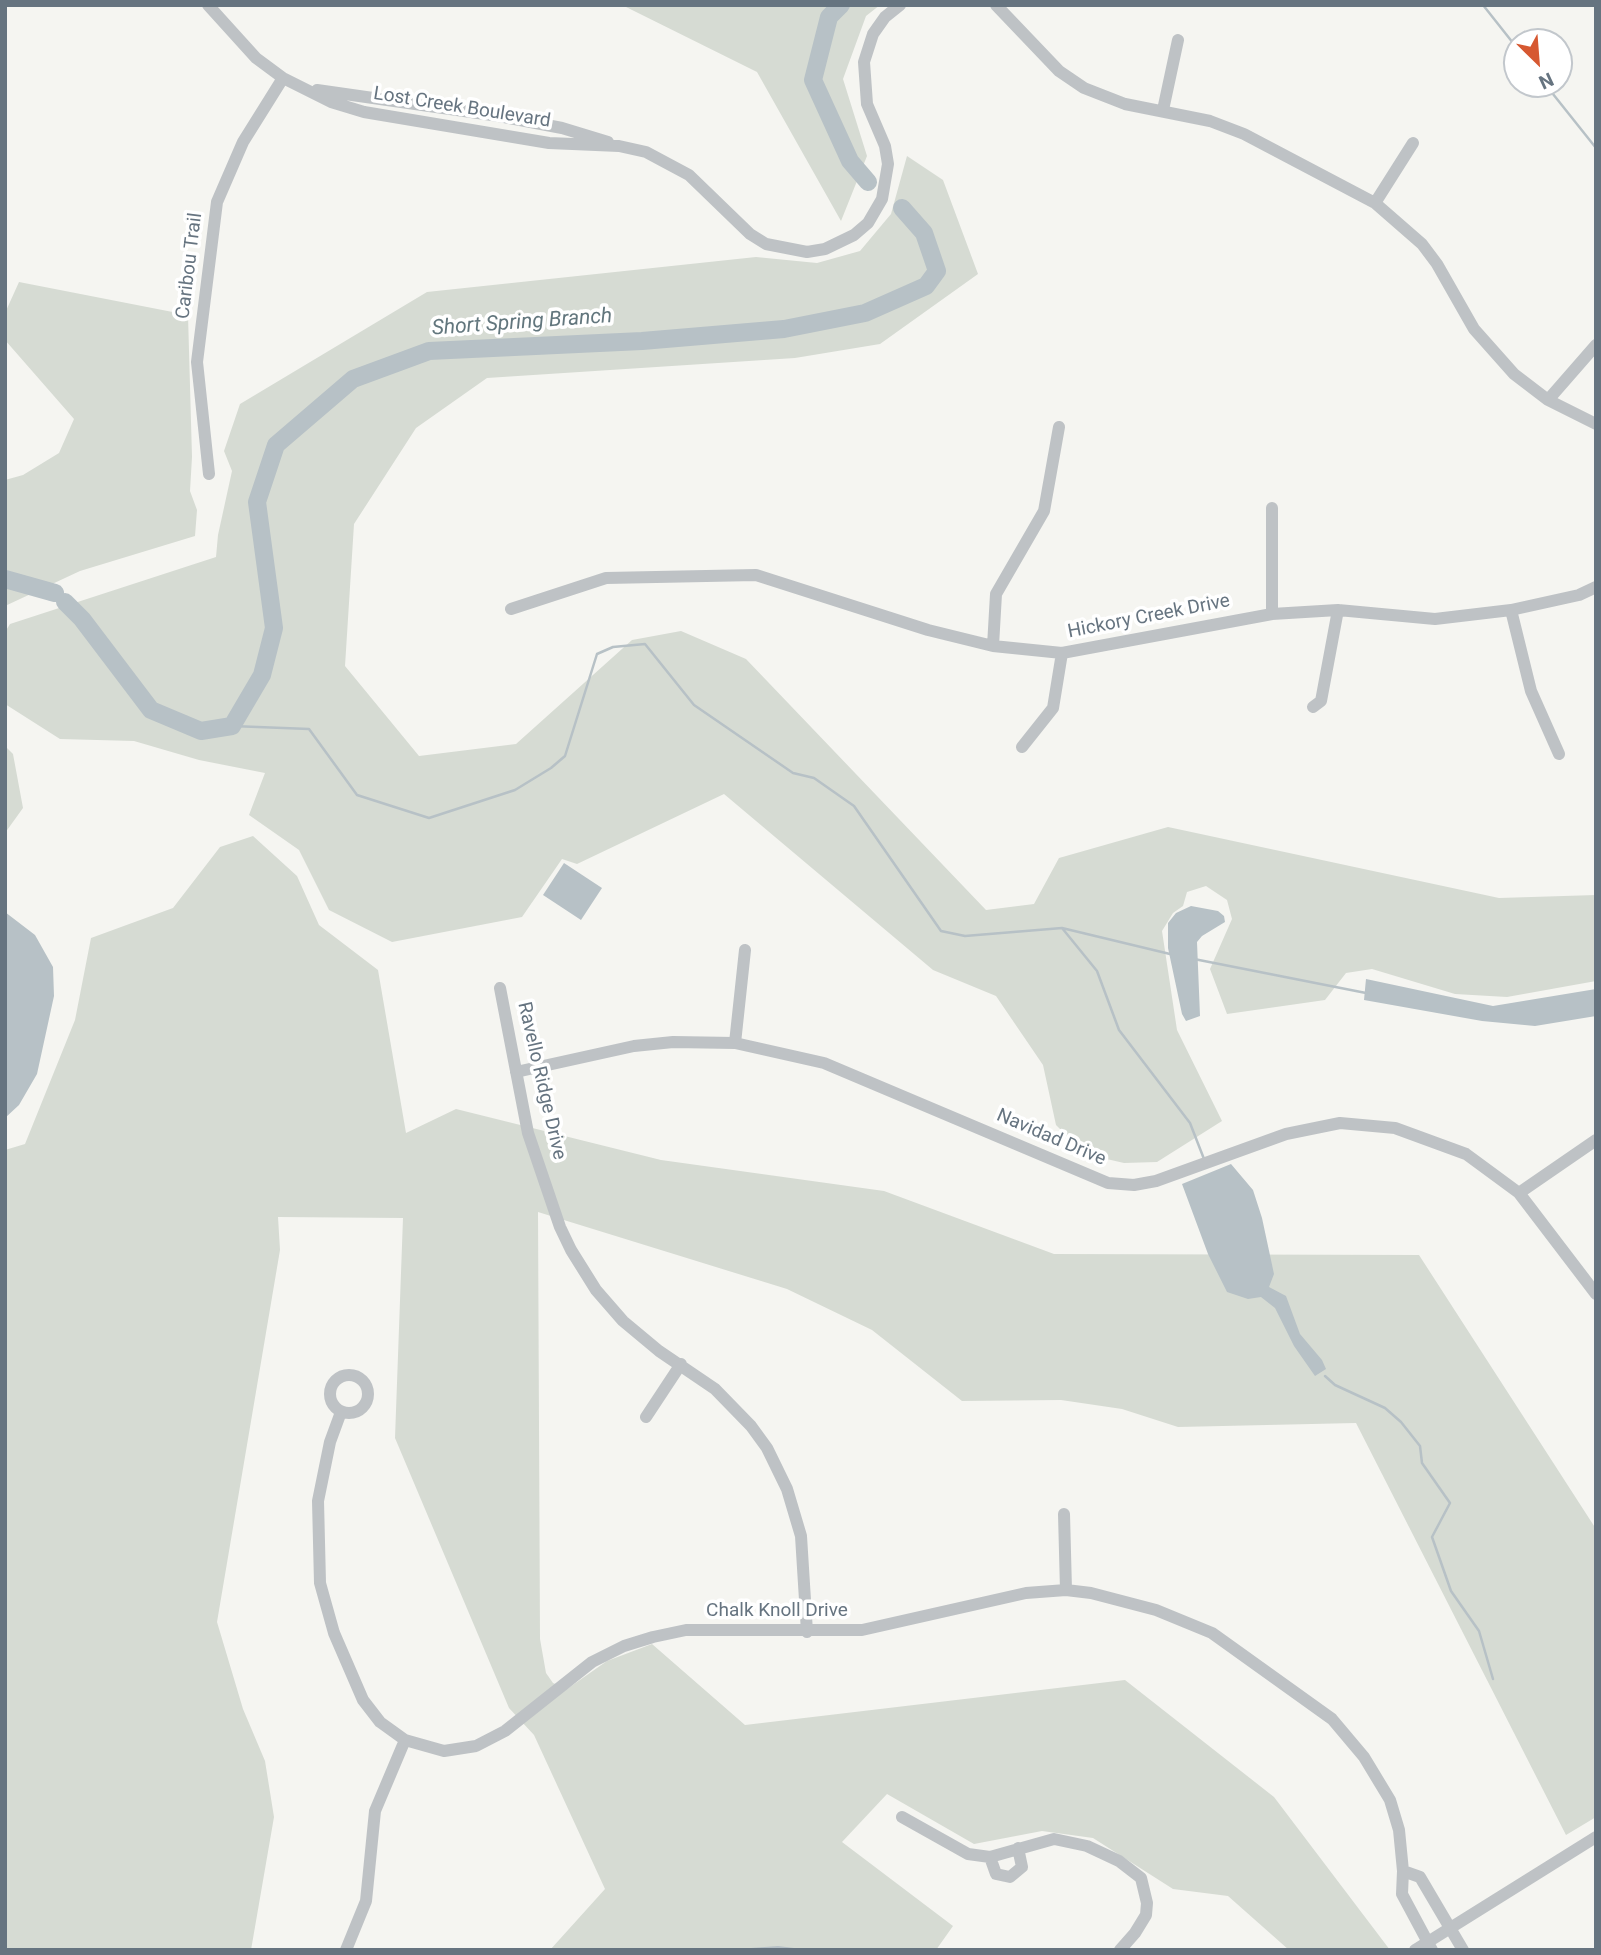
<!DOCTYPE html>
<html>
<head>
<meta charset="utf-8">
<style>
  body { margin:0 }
  #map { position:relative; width:1601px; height:1955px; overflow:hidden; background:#f5f5f1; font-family:Roboto,sans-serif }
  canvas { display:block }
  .frame { position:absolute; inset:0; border:7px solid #667480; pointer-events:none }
  .north { position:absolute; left:1503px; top:28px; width:70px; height:70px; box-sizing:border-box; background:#fff; border:2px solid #c2c7cc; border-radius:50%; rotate:155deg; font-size:19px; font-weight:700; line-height:28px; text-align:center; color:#667480 }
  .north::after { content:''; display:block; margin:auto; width:24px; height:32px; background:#d65831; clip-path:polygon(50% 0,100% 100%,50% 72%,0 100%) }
</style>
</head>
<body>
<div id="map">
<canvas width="1601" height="1955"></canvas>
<div class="frame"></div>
<div class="north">N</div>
</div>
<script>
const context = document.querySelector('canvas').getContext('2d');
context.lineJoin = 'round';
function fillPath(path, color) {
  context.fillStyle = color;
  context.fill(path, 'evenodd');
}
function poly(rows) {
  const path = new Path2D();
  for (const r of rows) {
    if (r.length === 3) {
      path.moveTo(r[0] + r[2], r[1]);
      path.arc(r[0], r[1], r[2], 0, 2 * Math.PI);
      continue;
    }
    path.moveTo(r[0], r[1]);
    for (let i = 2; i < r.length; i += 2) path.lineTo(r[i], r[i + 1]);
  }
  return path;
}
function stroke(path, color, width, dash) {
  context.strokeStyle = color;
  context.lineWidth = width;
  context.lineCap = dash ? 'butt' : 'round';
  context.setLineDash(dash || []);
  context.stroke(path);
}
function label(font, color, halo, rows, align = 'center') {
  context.font = font + ' Roboto,sans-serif';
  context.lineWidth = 7;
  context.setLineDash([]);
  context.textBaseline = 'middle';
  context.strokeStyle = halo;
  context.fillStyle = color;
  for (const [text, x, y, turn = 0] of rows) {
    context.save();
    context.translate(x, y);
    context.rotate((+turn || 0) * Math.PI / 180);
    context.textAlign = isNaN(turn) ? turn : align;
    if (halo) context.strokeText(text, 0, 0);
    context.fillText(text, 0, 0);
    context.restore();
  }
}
const green = poly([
  [622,5,880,5,866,16,843,79,867,156,841,221,757,72],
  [907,156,943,180,978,274,880,344,795,358,487,378,416,428,354,524,345,666,419,756,516,744,632,640,681,631,746,659,986,910,1034,904,1059,858,1168,827,1499,898,1596,895,1596,981,1507,997,1455,994,1372,969,1346,973,1325,1000,1227,1014,1210,969,1232,919,1227,900,1206,886,1187,892,1183,906,1173,913,1162,931,1177,1030,1222,1121,1157,1162,1124,1163,1085,1154,1056,1125,1043,1065,996,996,933,970,724,794,577,864,562,859,522,917,392,942,329,910,299,850,249,815,265,773,199,760,134,741,60,739,5,704,5,632,10,624,216,557,218,535,232,471,224,451,240,404,427,292,756,257,817,263,860,251,891,214],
  [19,282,188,315,192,457,190,491,197,510,195,536,80,571,5,606,5,480,23,475,59,453,74,419,5,340,5,313],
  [5,746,13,754,23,808,5,833],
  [253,836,297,876,319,925,378,970,406,1133,456,1109,661,1160,884,1191,1054,1254,1419,1255,1596,1529,1596,1817,1566,1835,1356,1423,1178,1427,1122,1409,1061,1400,962,1401,872,1330,787,1289,538,1212,540,1639,546,1673,553,1683,567,1689,607,1661,652,1644,745,1725,1125,1680,1274,1797,1390,1950,1289,1950,1228,1896,1173,1889,1093,1838,1042,1831,974,1844,887,1794,842,1842,953,1926,936,1950,550,1950,605,1889,534,1735,509,1708,395,1438,403,1218,278,1217,280,1250,217,1622,243,1709,265,1761,274,1817,251,1950,5,1950,5,1150,25,1144,75,1020,91,938,173,908,220,847]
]);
const water = poly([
  [564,863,602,888,581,920,543,895],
  [1191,906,1218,911,1224,916,1225,922,1202,936,1197,942,1200,1016,1186,1021,1182,1014,1168,948,1168,923,1176,913],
  [5,912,35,935,53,967,54,996,37,1074,19,1105,5,1118],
  [1366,979,1493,1006,1596,989,1596,1016,1535,1026,1482,1021,1364,1000],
  [1231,1164,1253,1190,1262,1218,1274,1274,1269,1287,1286,1296,1300,1334,1322,1360,1326,1369,1315,1376,1294,1346,1275,1308,1261,1297,1248,1299,1227,1292,1208,1254,1182,1184],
  [778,1946,810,1950,741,1950,751,1948]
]);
const stream = poly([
  [1483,5,1517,48],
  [1545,84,1596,148],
  [232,726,309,729,357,795,429,818,515,790,551,768,565,756,597,654,613,647,645,644,694,705,793,773,814,778,854,806,941,931,965,936,1062,928,1170,954],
  [1062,928,1097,971,1119,1030,1190,1123,1204,1159],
  [1194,959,1366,993],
  [1325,1376,1335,1385,1385,1408,1401,1422,1420,1446,1422,1463,1450,1503,1432,1537,1451,1591,1479,1631,1493,1679]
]);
const river = poly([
  [841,5,829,17,813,80,850,161,868,182],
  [5,579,55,593],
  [65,602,82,619,151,710,201,731,232,726,262,675,274,628,257,502,276,445,353,379,429,351,642,341,784,329,865,313,926,286,937,271,924,233,902,208]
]);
const minor = poly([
  [208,5,256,58,283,78,331,102,364,112,549,143,619,146,646,152,689,175,750,234,766,244,807,252,825,249,854,235,868,223,882,199,888,164,885,146,867,104,864,62,873,34,885,17,900,5],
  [996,5,1059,71,1084,88,1125,104,1210,121,1244,134,1375,203,1422,244,1437,264,1474,329,1514,374,1548,400,1596,424],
  [317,90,499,116,562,128,608,142],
  [1163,110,1178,40],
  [1375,203,1413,143],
  [1548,400,1596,345],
  [209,474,197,362,217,202,243,142,283,78],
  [511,609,606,578,756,575,928,630,993,646,1062,653,1272,614,1338,610,1435,619,1511,610,1579,595,1596,587],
  [1511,610,1531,691,1559,754],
  [1272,614,1272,508],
  [993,646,996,594,1044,511,1059,427],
  [1313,707,1321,701,1338,610],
  [1022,747,1053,708,1062,653],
  [500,988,528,1133,560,1227,571,1250,596,1290,623,1321,659,1351,715,1389,751,1426,767,1448,787,1489,801,1536,807,1632],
  [735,1043,745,950],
  [516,1072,634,1046,673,1042,735,1043,824,1063,1108,1183,1134,1185,1156,1181,1286,1134,1340,1123,1395,1128,1466,1154,1519,1193,1596,1294],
  [1519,1193,1596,1140],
  [349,1394,19],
  [341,1412,330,1442,318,1501,320,1583,334,1633,363,1700,380,1722,405,1740,444,1751,476,1746,505,1731,592,1662,624,1646,653,1637,686,1630,862,1630,1026,1593,1066,1590,1091,1593,1156,1610,1212,1633,1332,1719,1364,1757,1390,1800,1399,1830,1403,1871,1402,1894,1432,1950],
  [646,1417,681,1364],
  [1064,1514,1066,1590],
  [902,1817,968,1854,990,1857,1054,1839,1087,1846,1119,1861,1141,1878,1147,1903,1146,1915,1135,1933,1120,1950],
  [990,1857,996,1874,1010,1877,1022,1867,1018,1848],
  [1403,1871,1420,1877,1463,1950],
  [346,1950,366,1901,375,1811,405,1740],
  [1415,1950,1596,1837]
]);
const streetNames = [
  ["Lost Creek Boulevard",462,108,9],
  ["Caribou Trail",190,266,-83],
  ["Hickory Creek Drive",1149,617,-11],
  ["Ravello Ridge Drive",541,1081,77],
  ["Navidad Drive",1051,1138,23],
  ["Chalk Knoll Drive",777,1611]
];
const waterNames = [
  ["Short Spring Branch",522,323,-4]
];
fillPath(green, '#d6dbd3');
fillPath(water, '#b7c1c6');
stroke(stream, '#b7c1c6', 2.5);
stroke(river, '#b7c1c6', 18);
stroke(minor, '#bec2c5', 12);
label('19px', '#667480', '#fff', streetNames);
label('italic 21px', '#62767d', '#fff', waterNames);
</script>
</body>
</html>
